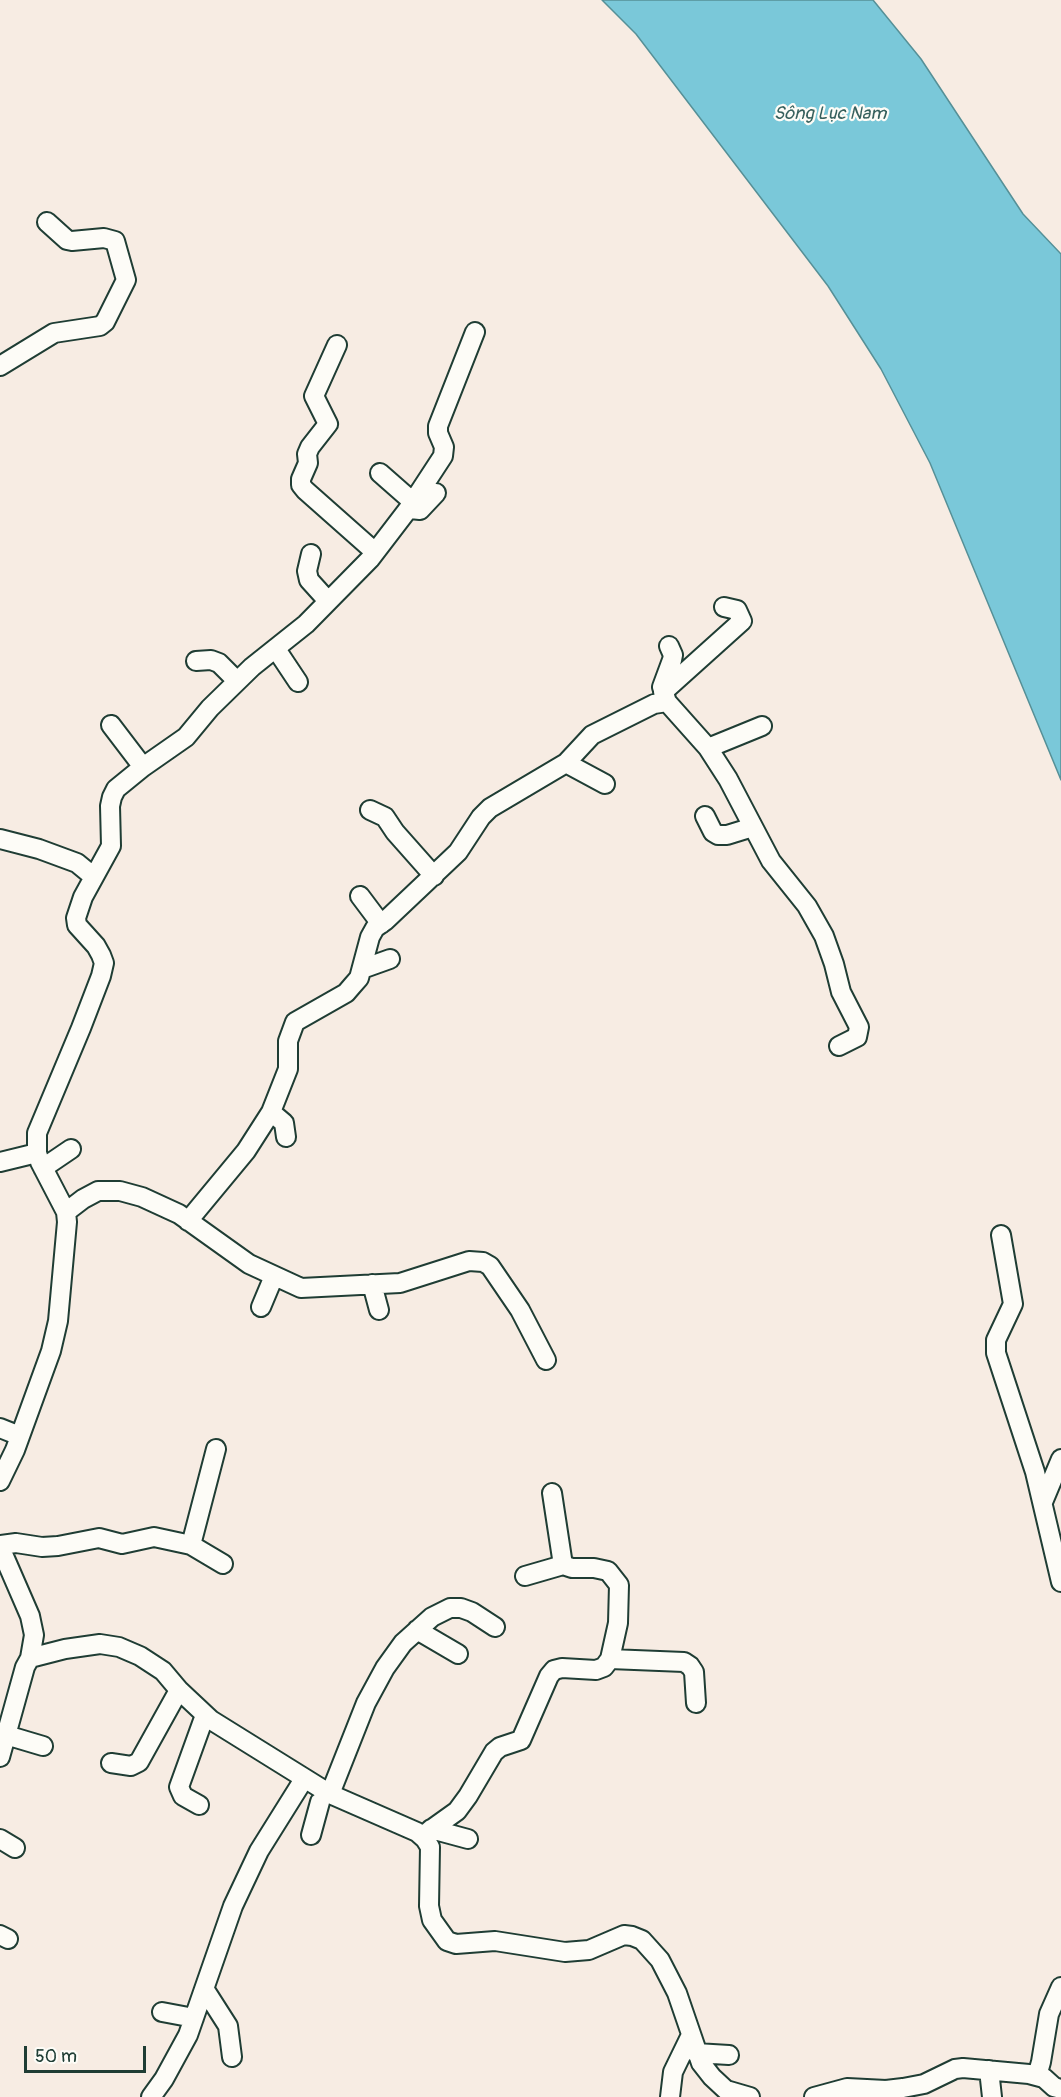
<!DOCTYPE html>
<html>
<head>
<meta charset="utf-8">
<style>
  body { margin:0 }
  #map { position:relative; width:1061px; height:2097px; overflow:hidden; background:#f7ece3; font-family:Pangolin,sans-serif }
  canvas { display:block }
  .scale { position:absolute; left:24px; top:2046px; width:122px; height:27px; box-sizing:border-box; border:3px solid #1f3d34; border-top:0; padding-left:8px; font-size:18px; line-height:21px; white-space:nowrap; color:#1f3d34; -webkit-text-stroke:4px #fdfcf7; paint-order:stroke }
</style>
</head>
<body>
<div id="map">
<canvas width="1061" height="2097"></canvas>
<div class="scale">50 m</div>
</div>
<script>
const context = document.querySelector('canvas').getContext('2d');
context.lineJoin = 'round';
function fillPath(path, color) {
  context.fillStyle = color;
  context.fill(path, 'evenodd');
}
function poly(rows) {
  const path = new Path2D();
  for (const r of rows) {
    path.moveTo(r[0], r[1]);
    for (let i = 2; i < r.length; i += 2) path.lineTo(r[i], r[i + 1]);
  }
  return path;
}
function stroke(path, color, width, dash) {
  context.strokeStyle = color;
  context.lineWidth = width;
  context.lineCap = dash ? 'butt' : 'round';
  context.setLineDash(dash || []);
  context.stroke(path);
}
function label(font, color, halo, rows, align = 'center') {
  context.font = font + ' Pangolin,sans-serif';
  context.lineWidth = 4.5;
  context.setLineDash([]);
  context.textBaseline = 'middle';
  context.strokeStyle = halo;
  context.fillStyle = color;
  for (const [text, x, y, turn = 0] of rows) {
    context.save();
    context.translate(x, y);
    context.rotate((+turn || 0) * Math.PI / 180);
    context.textAlign = isNaN(turn) ? turn : align;
    if (halo) context.strokeText(text, 0, 0);
    context.fillText(text, 0, 0);
    context.restore();
  }
}
const water = poly([
  [602,0,873,0,921,59,1023,214,1061,254,1061,780,930,463,881,369,828,286,636,34,602,0]
]);
const minor = poly([
  [337,345,314,396,328,424,310,447,307,454,308,463,301,479,301,485,305,490,375,552],
  [0,366,54,333,100,326,105,322,126,280,115,241,104,238,72,241,67,240,47,222],
  [380,473,413,502],
  [410,509,420,510,436,493],
  [311,554,307,571,309,580,328,601],
  [669,646,673,655,672,660,662,687,667,702,708,748,728,779,771,861,807,906,824,936,834,964,841,992,859,1027,857,1037,839,1046],
  [276,649,298,682],
  [196,661,211,660,219,663,237,681],
  [663,692,742,621,737,610,724,607],
  [111,725,143,767],
  [708,748,762,726],
  [566,763,605,784],
  [370,810,385,817,395,832,434,876],
  [705,816,713,832,718,835,727,835,753,827],
  [0,839,39,849,77,863,94,877],
  [360,896,381,924],
  [362,969,390,959],
  [271,1112,284,1123,286,1137],
  [0,1162,37,1153],
  [43,1168,71,1149],
  [66,1212,83,1199,98,1191,120,1191,142,1197,179,1214,249,1264,301,1288,400,1283,469,1261,483,1262,490,1266,520,1310,546,1360],
  [188,1221,246,1151,271,1112,288,1069,288,1041,295,1022,346,993,352,986,359,978,370,937,375,928,385,921,458,852,481,817,490,808,566,763,592,735,654,704,667,702],
  [1001,1235,1013,1304,996,1340,996,1353,1035,1472,1061,1582],
  [372,1284,379,1310],
  [261,1307,274,1276],
  [0,1428,20,1436],
  [0,1481,15,1450,51,1351,58,1321,67,1222,66,1212,40,1162,37,1153,37,1133,81,1028,101,976,104,963,101,955,96,946,77,925,76,918,83,897,111,846,110,806,112,797,116,789,143,767,186,737,210,708,252,667,306,624,370,559,409,508,443,456,444,447,438,433,438,426,475,332],
  [1043,1502,1061,1459],
  [0,1545,16,1543,42,1547,58,1546,99,1538,122,1544,154,1537,191,1545,223,1564],
  [191,1545,216,1449],
  [0,1547,30,1616,34,1635,30,1658],
  [525,1576,563,1565],
  [417,1630,458,1654],
  [610,1659,684,1662,690,1666,694,1672,696,1703],
  [6,1735,43,1746],
  [0,1757,25,1667,30,1658,65,1649,100,1644,119,1647,140,1656,163,1671,179,1690,211,1720,330,1794,417,1832,425,1839,430,1847,429,1906,432,1920,447,1941,456,1944,495,1941,565,1952,589,1950,624,1935,632,1936,642,1940,660,1960,677,1993,701,2063,712,2077,726,2090,750,2097],
  [111,1763,131,1766,139,1762,179,1690],
  [330,1794,366,1703,385,1668,403,1643,432,1617,450,1608,461,1608,472,1612,495,1627],
  [199,1805,183,1796,179,1787,205,1715],
  [431,1829,468,1839],
  [311,1835,320,1802],
  [422,1836,457,1811,468,1796,494,1752,500,1747,521,1740,549,1676,554,1670,562,1668,596,1670,604,1667,610,1659,618,1623,619,1585,608,1571,594,1568,572,1568,563,1565,552,1493],
  [0,1839,15,1848],
  [0,1935,8,1939],
  [205,1990,228,2026,232,2057],
  [162,2012,194,2018],
  [696,2053,729,2055],
  [989,2070,992,2097],
  [1037,2076,1041,2062,1049,2014,1061,1987],
  [151,2097,164,2079,188,2035,233,1906,259,1851,304,1779],
  [670,2097,673,2072,691,2035],
  [814,2097,847,2088,886,2090,903,2088,924,2084,955,2069,963,2068,1029,2074,1044,2078,1054,2087,1061,2089]
]);
const waterNames = [
  ["Sông Lục Nam",830,114]
];
fillPath(water, '#7ac8d9');
stroke(water, '#569097', 1.5);
stroke(minor, '#1f3d34', 22);
stroke(minor, '#fdfcf7', 18);
label('italic 18px', '#36605d', '#fdfcf7', waterNames);
</script>
</body>
</html>
